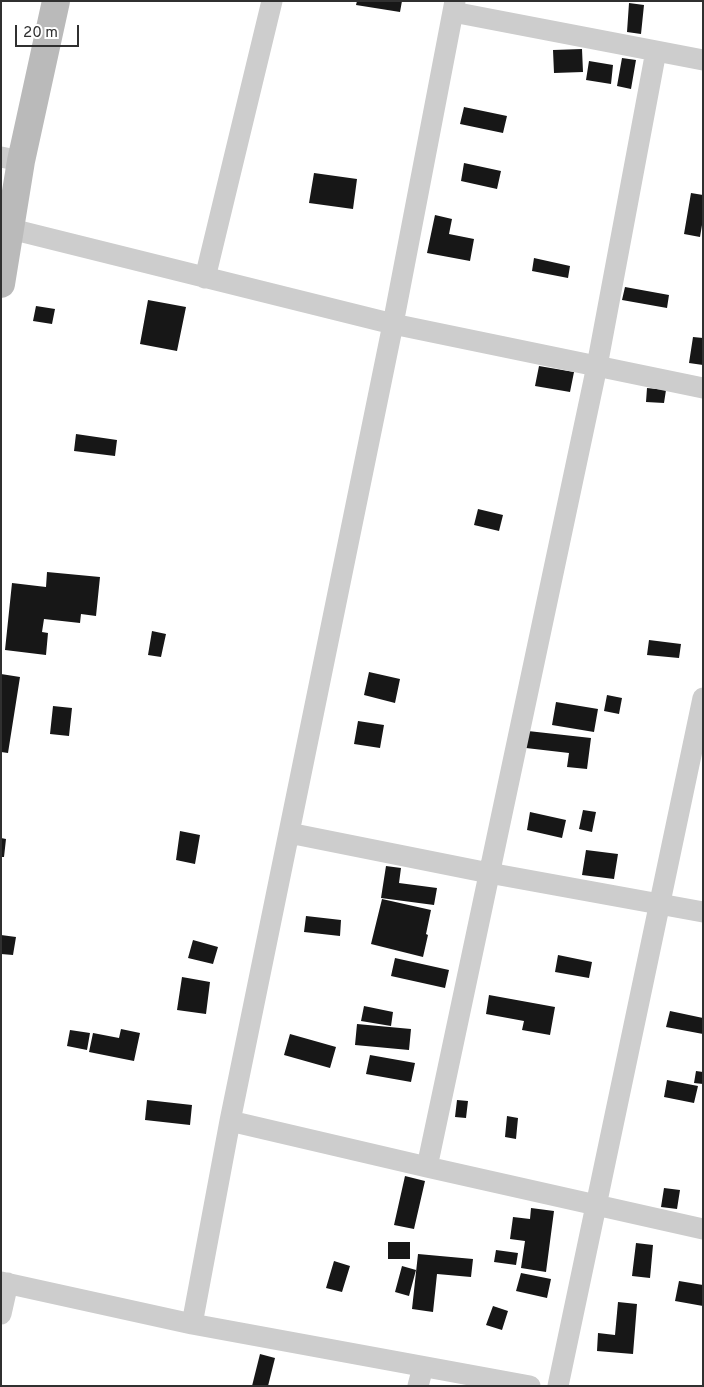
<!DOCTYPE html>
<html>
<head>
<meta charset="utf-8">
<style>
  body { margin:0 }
  #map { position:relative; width:704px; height:1387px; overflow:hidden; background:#fff; font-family:Overpass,sans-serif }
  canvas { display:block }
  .frame { position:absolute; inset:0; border:2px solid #303030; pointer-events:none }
  .scale { position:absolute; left:15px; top:25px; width:64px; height:22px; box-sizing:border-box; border:2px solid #303030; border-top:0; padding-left:6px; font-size:15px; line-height:18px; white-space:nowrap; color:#303030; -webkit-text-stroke:4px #fff; paint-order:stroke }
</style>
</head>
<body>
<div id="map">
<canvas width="704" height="1387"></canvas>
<div class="frame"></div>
<div class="scale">20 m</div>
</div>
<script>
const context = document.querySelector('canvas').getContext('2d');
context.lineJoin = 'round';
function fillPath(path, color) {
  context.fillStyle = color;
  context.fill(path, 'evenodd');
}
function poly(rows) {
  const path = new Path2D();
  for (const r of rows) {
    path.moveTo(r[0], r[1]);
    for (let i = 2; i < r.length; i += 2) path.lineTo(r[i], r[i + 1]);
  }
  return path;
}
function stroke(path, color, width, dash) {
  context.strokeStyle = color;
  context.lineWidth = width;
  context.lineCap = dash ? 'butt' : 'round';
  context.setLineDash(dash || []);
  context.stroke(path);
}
const building = poly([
  [357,1,402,1,400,12,356,5],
  [629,3,644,5,641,34,627,32],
  [582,49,583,72,554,73,553,50],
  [622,58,636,60,631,89,617,86],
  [589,61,613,65,611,84,586,80],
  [464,107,507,116,503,133,460,124],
  [464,163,501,171,497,189,461,181],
  [314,173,357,179,353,209,309,203],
  [691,193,703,195,703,219,700,237,684,234],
  [435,215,452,219,449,234,474,239,470,261,427,253],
  [534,258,570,266,568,278,532,271],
  [625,287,669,295,667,308,622,300],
  [148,300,186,307,177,351,140,344],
  [36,306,55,309,52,324,33,321],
  [693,337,703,338,703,365,689,363],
  [539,366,574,372,570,392,535,386],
  [647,388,666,390,664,403,646,402],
  [76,434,117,440,115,456,74,451],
  [478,509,503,515,499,531,474,525],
  [47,572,100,577,96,616,81,614,80,623,44,619,42,632,48,633,46,655,5,650,12,583,46,587],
  [152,631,166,634,161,657,148,655],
  [649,640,681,644,679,658,647,655],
  [369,672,400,679,395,703,364,695],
  [1,674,20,677,8,753,1,752],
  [607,695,622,698,619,714,604,711],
  [556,702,598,709,594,732,552,725],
  [53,706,72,708,69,736,50,734],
  [358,721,384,725,380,748,354,744],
  [528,731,591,738,587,769,567,767,569,753,526,748],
  [583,810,596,812,592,832,579,829],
  [530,812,566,820,562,838,527,830],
  [180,831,200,835,195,864,176,860],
  [1,838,6,839,4,857,1,857],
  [586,850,618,854,614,879,582,875],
  [386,866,401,868,399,883,437,888,434,905,381,898],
  [382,899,431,910,426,934,428,935,423,957,371,944],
  [306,916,341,920,340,936,304,932],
  [1,935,16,937,13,955,1,954],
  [193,940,218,947,213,964,188,958],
  [558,955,592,962,589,978,555,972],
  [395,958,449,970,445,988,391,976],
  [182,977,210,982,206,1014,177,1010],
  [489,995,555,1007,550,1035,522,1030,524,1021,486,1014],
  [364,1006,393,1012,391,1026,361,1021],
  [670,1011,703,1018,703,1034,666,1027],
  [357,1024,411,1029,409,1050,355,1045],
  [121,1029,140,1033,134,1061,89,1052,93,1033,119,1038],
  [70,1030,90,1033,87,1050,67,1046],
  [290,1034,336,1047,330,1068,284,1055],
  [370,1055,415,1063,411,1082,366,1074],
  [696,1071,703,1072,703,1084,694,1083],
  [667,1080,698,1086,694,1103,664,1097],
  [147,1100,192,1105,190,1125,145,1120],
  [457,1100,468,1101,466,1118,455,1117],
  [507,1116,518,1118,516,1139,505,1137],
  [405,1176,425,1181,414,1229,394,1225],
  [664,1188,680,1190,677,1209,661,1207],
  [531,1208,554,1211,546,1272,521,1268,525,1241,510,1239,513,1217,530,1219],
  [388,1242,410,1242,410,1259,388,1259],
  [636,1243,653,1245,650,1278,632,1276],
  [496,1250,518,1253,516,1265,494,1262],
  [418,1254,473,1259,471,1277,437,1274,433,1312,412,1309],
  [334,1261,350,1266,342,1292,326,1288],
  [402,1266,416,1270,409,1296,395,1292],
  [521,1273,551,1279,547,1298,516,1291],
  [679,1281,703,1285,703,1306,675,1301],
  [618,1302,637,1304,633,1354,597,1351,598,1333,615,1335],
  [493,1306,508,1311,502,1330,486,1325],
  [260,1354,275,1358,268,1386,252,1386]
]);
const street = poly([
  [453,12,703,60],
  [1,157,21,161],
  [11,229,393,324,703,388],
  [205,278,272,1],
  [289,833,489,873,703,912],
  [230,1121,427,1167,703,1229],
  [427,1167,597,366,656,51],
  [1,1282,192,1324,530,1386],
  [1,1314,8,1283],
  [192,1324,230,1121,393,324,455,1],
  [418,1386,423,1367],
  [558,1386,703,698]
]);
const secondary = poly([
  [1,284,21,161,56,1]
]);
fillPath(building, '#171717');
stroke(street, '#cdcdcd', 21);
stroke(secondary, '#bababa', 28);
</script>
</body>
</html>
